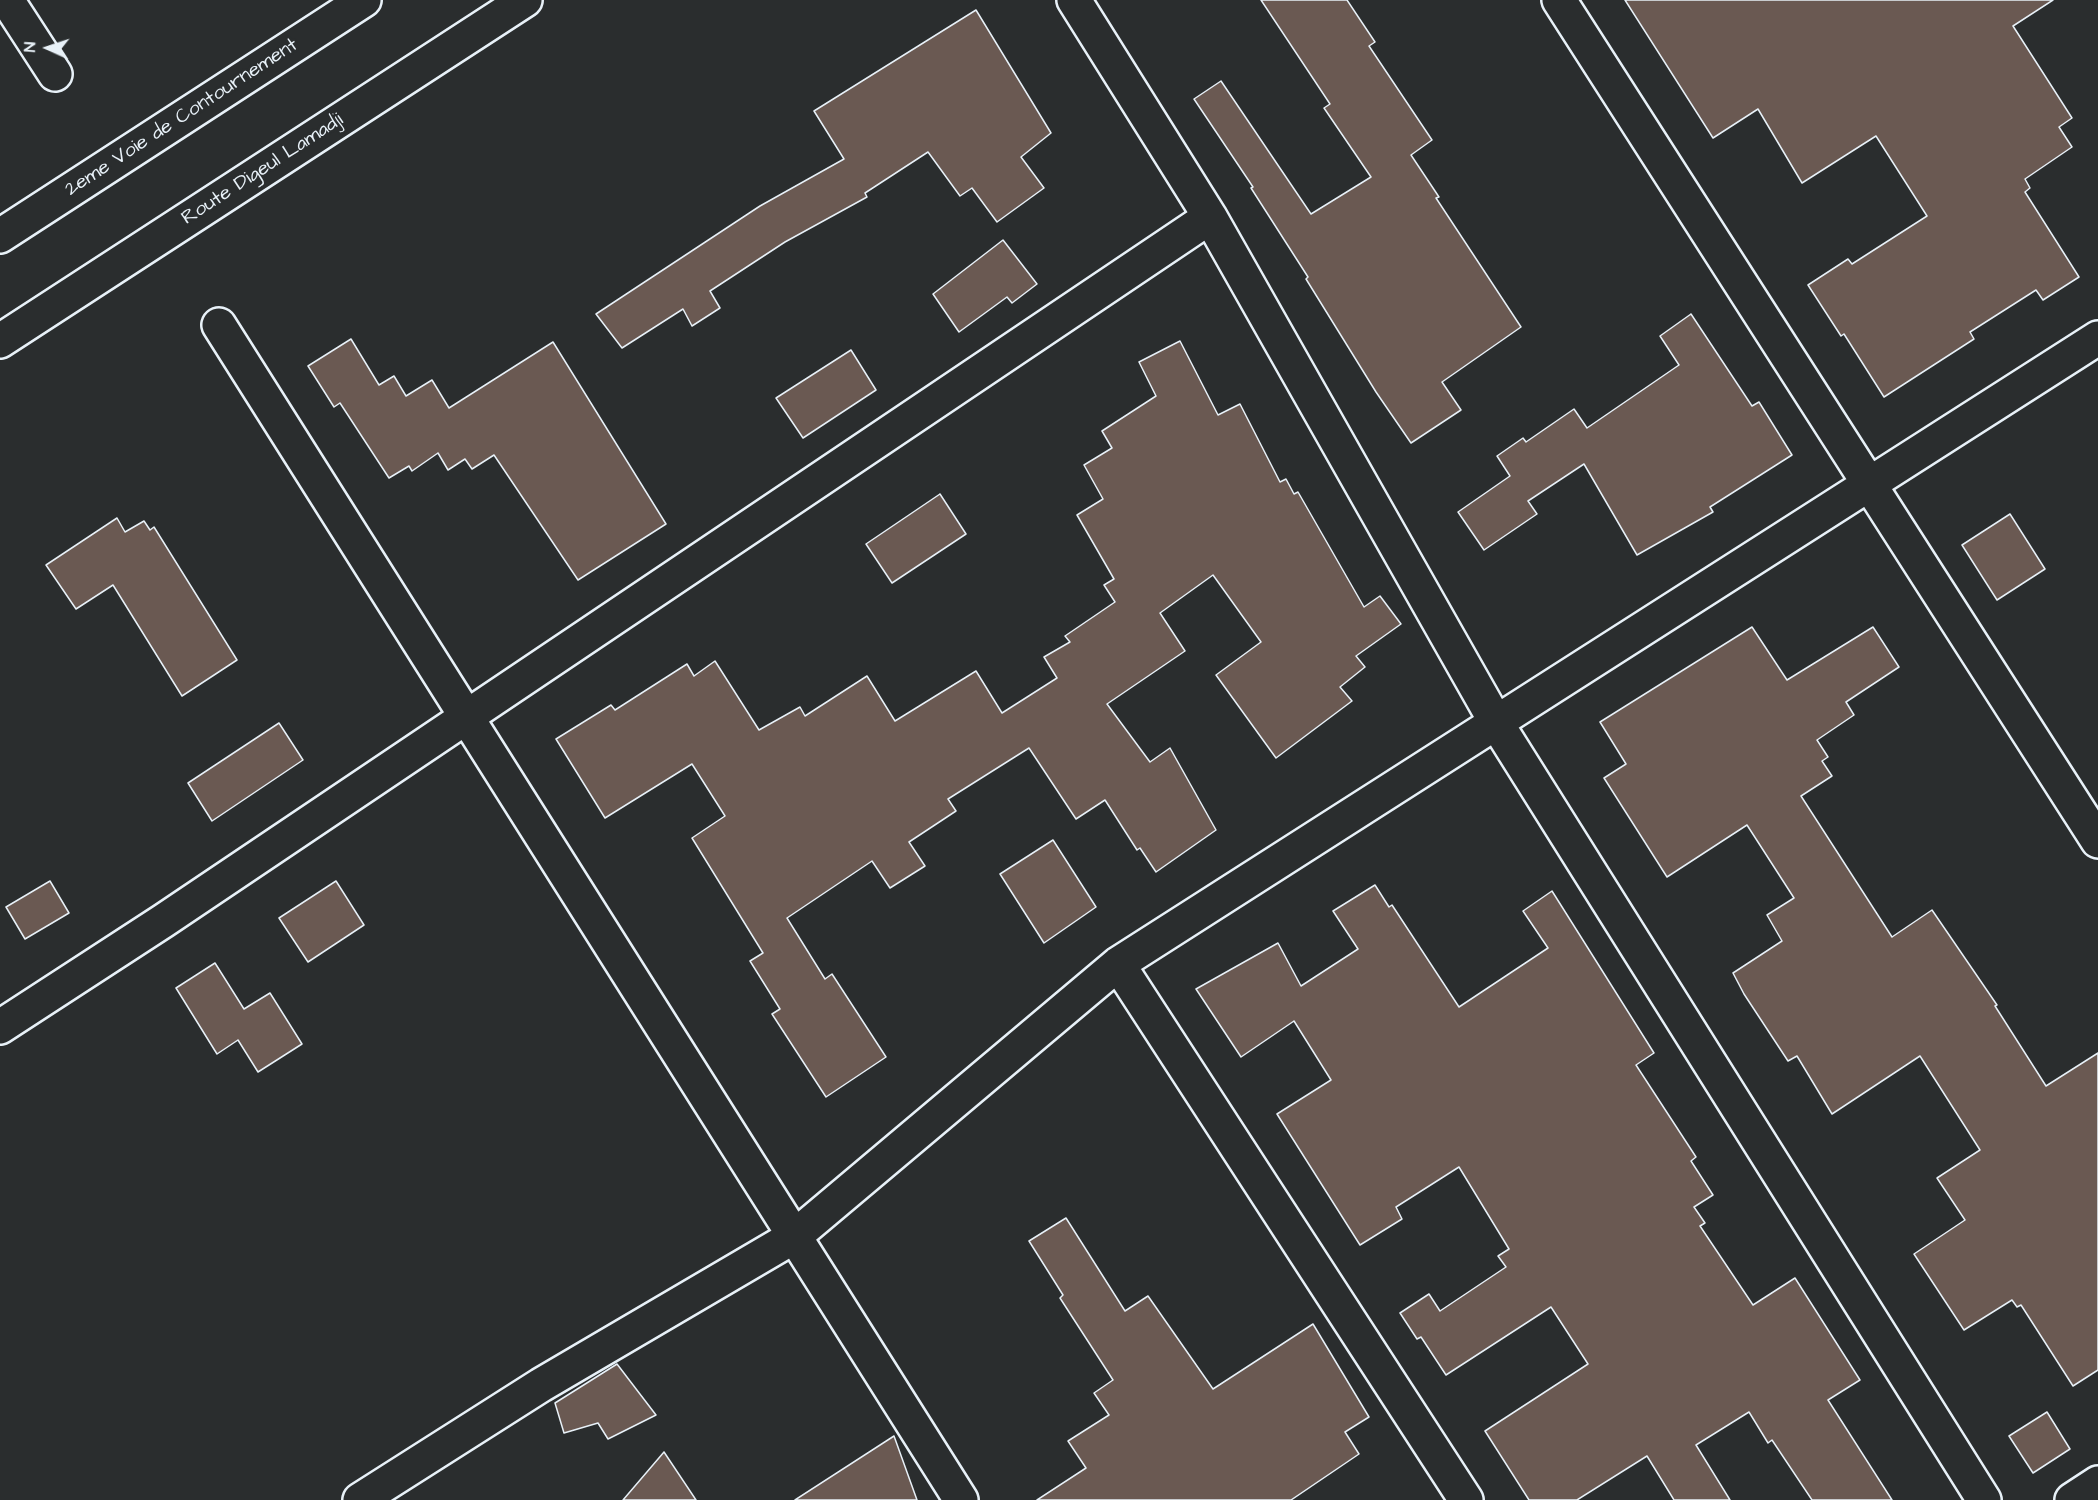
<!DOCTYPE html>
<html>
<head>
<meta charset="utf-8">
<style>
  body { margin:0 }
  #map { position:relative; width:2098px; height:1500px; overflow:hidden; background:#2a2d2e; font-family:"Architects Daughter",sans-serif }
  canvas { display:block }
  .north { position:absolute; left:18px; top:18px; width:60px; height:60px; -webkit-text-stroke:4px #2a2d2e; paint-order:stroke; rotate:273deg; font-size:16px; font-weight:700; line-height:24px; text-align:center; color:#e8f1f8 }
  .north::after { content:''; display:block; margin:auto; width:21px; height:27px; background:#e8f1f8; clip-path:polygon(50% 0,100% 100%,50% 72%,0 100%) }
</style>
</head>
<body>
<div id="map">
<canvas width="2098" height="1500"></canvas>
<div class="north">N</div>
</div>
<script>
const context = document.querySelector('canvas').getContext('2d');
context.lineJoin = 'round';
function fillPath(path, color) {
  context.fillStyle = color;
  context.fill(path, 'evenodd');
}
function poly(rows) {
  const path = new Path2D();
  for (const r of rows) {
    path.moveTo(r[0], r[1]);
    for (let i = 2; i < r.length; i += 2) path.lineTo(r[i], r[i + 1]);
  }
  return path;
}
function stroke(path, color, width, dash) {
  context.strokeStyle = color;
  context.lineWidth = width;
  context.lineCap = dash ? 'butt' : 'round';
  context.setLineDash(dash || []);
  context.stroke(path);
}
function label(font, color, halo, rows, align = 'center') {
  context.font = font + ' "Architects Daughter",sans-serif';
  context.lineWidth = 5;
  context.setLineDash([]);
  context.textBaseline = 'middle';
  context.strokeStyle = halo;
  context.fillStyle = color;
  for (const [text, x, y, turn = 0] of rows) {
    context.save();
    context.translate(x, y);
    context.rotate((+turn || 0) * Math.PI / 180);
    context.textAlign = isNaN(turn) ? turn : align;
    if (halo) context.strokeText(text, 0, 0);
    context.fillText(text, 0, 0);
    context.restore();
  }
}
const building = poly([
  [1261,0,1347,0,1375,42,1369,46,1432,140,1411,155,1439,197,1436,198,1521,327,1442,382,1461,410,1411,443,1376,392,1306,279,1308,277,1251,188,1253,187,1194,99,1221,81,1311,214,1371,177,1324,108,1330,104,1261,0],
  [1625,0,2053,0,2013,26,2072,118,2059,127,2072,147,2025,179,2030,188,2025,192,2079,277,2043,300,2036,290,1970,332,1974,339,1884,397,1844,334,1841,336,1808,285,1848,259,1852,264,1927,216,1876,136,1802,183,1758,109,1713,138,1625,0],
  [976,10,1051,133,1021,157,1044,188,997,222,972,188,960,196,928,152,865,193,867,197,785,242,710,291,720,308,692,326,683,309,622,348,596,314,760,206,844,159,814,111,976,10],
  [1003,240,1037,284,1012,303,1007,297,959,332,933,294,1003,240],
  [1691,314,1752,406,1759,402,1792,455,1710,507,1713,512,1637,555,1584,464,1528,501,1537,514,1484,550,1458,512,1510,476,1497,456,1523,438,1526,442,1574,409,1587,428,1679,365,1660,336,1691,314],
  [351,339,379,385,394,376,406,396,432,380,449,408,553,342,666,524,578,580,494,455,472,469,465,459,448,470,438,453,412,471,409,466,389,478,340,403,334,407,308,366,351,339],
  [1180,341,1218,415,1240,404,1280,482,1286,479,1294,494,1298,492,1364,607,1380,596,1401,624,1356,656,1365,667,1340,687,1352,701,1276,758,1216,675,1261,642,1213,575,1160,613,1185,651,1107,704,1150,762,1170,748,1216,830,1156,872,1140,848,1137,850,1105,800,1076,819,1029,748,948,799,956,811,909,842,925,866,890,888,872,861,787,918,825,979,832,974,886,1057,826,1097,772,1014,780,1009,750,961,763,953,692,838,725,816,692,764,605,818,556,739,611,705,615,710,687,664,694,676,715,661,759,730,800,707,805,716,867,676,895,721,976,671,1002,713,1057,678,1044,657,1070,642,1065,636,1115,602,1104,585,1114,579,1077,515,1103,499,1084,465,1112,448,1102,431,1156,396,1139,362,1180,341],
  [851,350,876,390,803,438,776,398,851,350],
  [940,494,966,534,892,583,866,544,940,494],
  [2010,514,2045,569,1997,600,1962,545,2010,514],
  [117,518,125,532,144,521,150,530,154,527,237,660,182,696,113,585,76,609,46,565,117,518],
  [1752,627,1787,680,1873,627,1899,667,1846,702,1854,715,1817,740,1828,757,1822,761,1832,776,1801,796,1892,937,1932,910,1997,1005,1995,1006,2046,1086,2098,1053,2098,1370,2073,1386,2021,1305,2017,1307,2012,1300,1964,1330,1914,1254,1965,1220,1937,1178,1980,1150,1920,1056,1832,1114,1797,1056,1788,1061,1744,994,1733,973,1782,941,1767,915,1794,898,1747,825,1667,877,1604,778,1626,764,1600,722,1752,627],
  [279,723,303,760,212,821,188,783,279,723],
  [1053,840,1096,907,1044,943,1000,874,1053,840],
  [50,881,69,913,25,939,6,907,50,881],
  [336,881,364,925,308,962,279,918,336,881],
  [1375,885,1389,907,1392,905,1459,1007,1548,948,1523,911,1552,891,1654,1053,1636,1065,1696,1157,1691,1161,1713,1195,1694,1207,1705,1223,1700,1226,1753,1305,1795,1278,1860,1380,1828,1400,1892,1500,1812,1500,1772,1440,1768,1443,1749,1412,1696,1445,1730,1500,1674,1500,1647,1456,1577,1500,1529,1500,1485,1431,1588,1364,1551,1307,1446,1375,1421,1337,1417,1339,1400,1313,1429,1294,1440,1311,1506,1267,1498,1256,1509,1249,1459,1167,1396,1207,1402,1219,1360,1245,1277,1114,1331,1080,1294,1021,1241,1057,1196,989,1278,943,1301,986,1358,949,1333,911,1375,885],
  [215,963,244,1009,270,993,302,1044,258,1072,238,1040,217,1054,176,988,215,963],
  [1066,1218,1125,1311,1148,1296,1213,1389,1313,1324,1369,1417,1345,1432,1359,1454,1291,1500,1037,1500,1086,1468,1068,1441,1109,1415,1094,1393,1113,1380,1060,1298,1063,1295,1029,1241,1066,1218],
  [617,1364,656,1415,608,1439,598,1423,564,1433,555,1403,617,1364],
  [2047,1412,2070,1449,2033,1473,2009,1436,2047,1412],
  [894,1436,917,1500,795,1500,894,1436],
  [664,1452,696,1500,623,1500,664,1452]
]);
const minor = poly([
  [7,0,55,74],
  [1074,0,1210,217,1497,724,1984,1500],
  [1559,0,2098,841],
  [219,325,961,1500],
  [1118,964,1466,1500],
  [0,1027,163,921,1210,217],
  [360,1500,541,1385,795,1236,1118,964,2098,338],
  [2072,1500,2098,1483]
]);
const secondary = poly([
  [0,236,364,0],
  [0,341,525,0]
]);
const streetNames = [
  ["2eme Voie de Contournement",182,118,-33],
  ["Route Digeul Lamadji",263,170,-33]
];
fillPath(building, '#6a5952');
stroke(building, '#e8f1f8', 1.5);
stroke(minor, '#e8f1f8', 38);
stroke(secondary, '#e8f1f8', 38);
stroke(minor, '#2a2d2e', 33);
stroke(secondary, '#2a2d2e', 33);
label('20px', '#e8f1f8', '#2a2d2e', streetNames);
</script>
</body>
</html>
